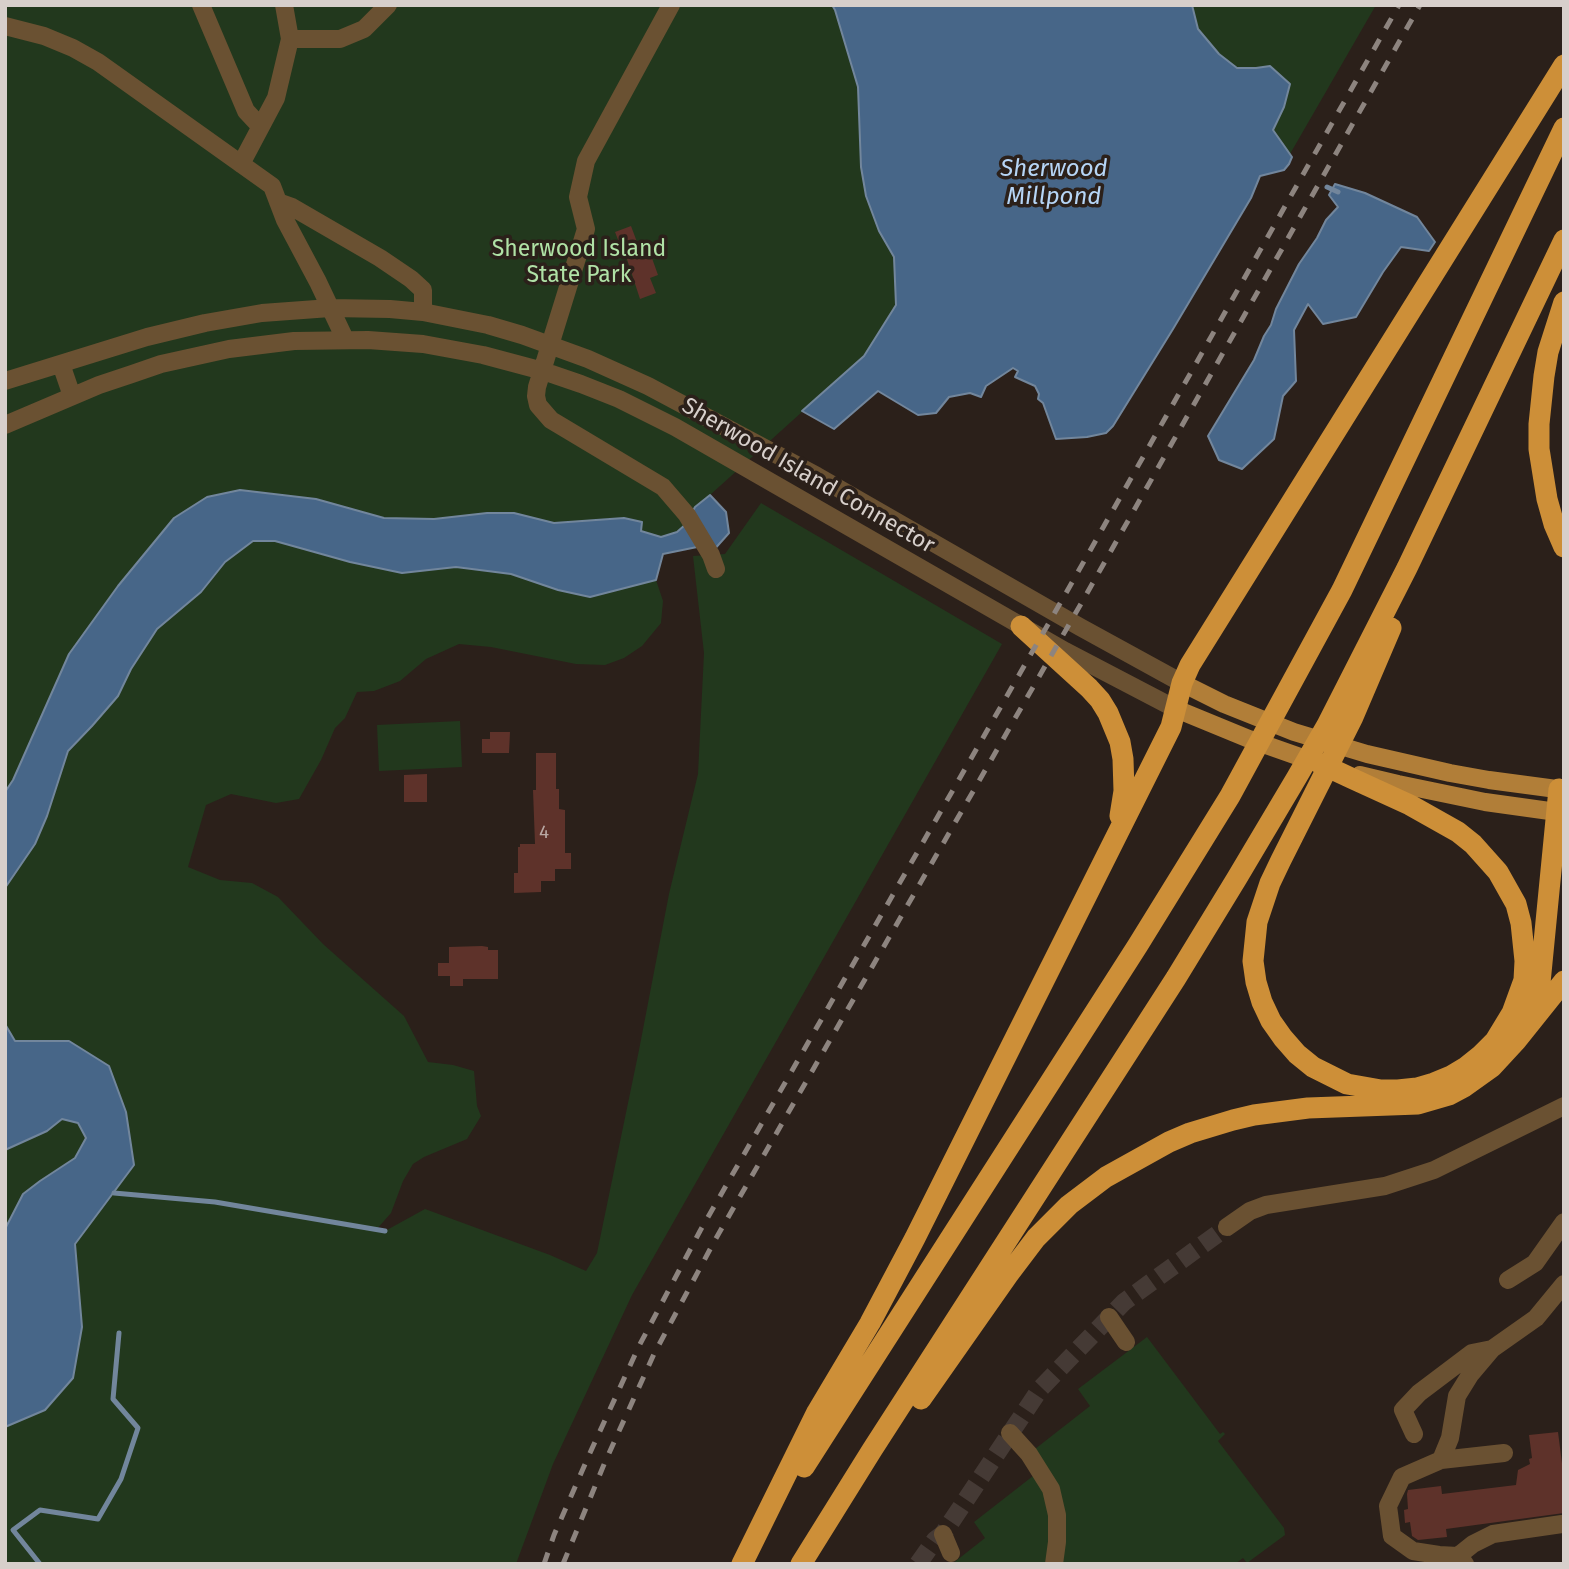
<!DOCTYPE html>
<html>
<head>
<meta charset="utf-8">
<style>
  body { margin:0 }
  #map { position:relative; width:1569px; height:1569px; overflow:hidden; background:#2b201a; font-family:"Fira Sans",sans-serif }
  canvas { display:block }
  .frame { position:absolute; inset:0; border:7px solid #d7cfcb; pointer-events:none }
</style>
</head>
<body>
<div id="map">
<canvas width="1569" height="1569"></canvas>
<div class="frame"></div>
</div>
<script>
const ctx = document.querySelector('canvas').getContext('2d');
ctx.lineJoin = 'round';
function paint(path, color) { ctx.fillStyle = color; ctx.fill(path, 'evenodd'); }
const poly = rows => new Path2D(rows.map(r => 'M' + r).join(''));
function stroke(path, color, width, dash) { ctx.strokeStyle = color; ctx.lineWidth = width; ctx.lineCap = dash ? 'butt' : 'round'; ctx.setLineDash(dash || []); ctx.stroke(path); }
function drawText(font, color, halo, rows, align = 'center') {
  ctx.font = font + ' "Fira Sans",sans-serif'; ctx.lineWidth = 7; ctx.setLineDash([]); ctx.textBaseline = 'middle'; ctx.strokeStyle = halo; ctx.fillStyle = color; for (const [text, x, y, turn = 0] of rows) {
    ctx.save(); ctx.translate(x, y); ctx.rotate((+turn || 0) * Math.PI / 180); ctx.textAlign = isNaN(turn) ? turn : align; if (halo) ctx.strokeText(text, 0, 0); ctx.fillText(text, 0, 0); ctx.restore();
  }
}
paint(poly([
  [5,5,832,5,835,10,858,87,861,167,866,196,879,231,894,257,896,305,864,356,710,495,695,507,686,524,677,532,661,537,641,531,624,518,554,523,514,513,487,513,434,519,384,518,266,492,33,736,13,780,5,792],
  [1192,5,1376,5,1290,154,1273,130,1284,107,1270,66,1256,68,1237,68,1219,54,1198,29],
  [761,503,1002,644,632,1295,553,1464,516,1564,5,1564,5,1150,47,1131,62,1119,78,1122,86,1138,75,1158,41,1180,114,1193,69,1041,15,1041,5,1024,5,888,35,844,47,816,68,751,92,726,118,696,131,669,157,629,201,592,225,562,253,541,275,541,350,562,402,573,456,567,511,574,558,590,590,597,656,580,663,601,661,623,642,646,624,658,605,665,576,664,491,647,459,644,426,659,400,681,374,691,357,692,345,718,335,728,321,760,299,799,276,803,231,794,206,805,188,867,220,880,252,883,278,897,323,944,404,1016,428,1062,453,1065,474,1071,477,1106,481,1116,467,1139,424,1157,413,1164,403,1181,391,1213,376,1230,385,1231,425,1209,550,1255,586,1271,597,1253,639,1050,669,894,698,774,704,653,693,556,725,554],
  [460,721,462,767,379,771,377,725],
  [1147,1337,1220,1434,1223,1432,1225,1434,1218,1441,1284,1528,1285,1535,1247,1563,1243,1558,1235,1564,952,1564,985,1538,974,1522,1033,1476,1035,1449,1090,1406,1078,1389]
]), '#22381d');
const water = poly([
  [832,5,1192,5,1198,29,1219,54,1237,68,1256,68,1270,66,1290,84,1284,107,1273,130,1292,157,1289,164,1284,170,1260,176,1251,198,1173,329,1113,426,1106,433,1087,437,1056,439,1043,403,1038,399,1039,394,1035,386,1015,377,1018,371,1013,368,986,386,981,397,970,393,949,397,936,413,918,415,878,391,834,429,802,411,864,356,896,305,894,257,879,231,866,196,861,167,858,87,835,10,832,5],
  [1335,184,1365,193,1417,217,1435,242,1429,251,1401,247,1383,272,1356,317,1323,324,1308,304,1294,330,1296,381,1283,396,1274,439,1242,469,1219,460,1208,436,1254,360,1264,336,1271,325,1276,309,1299,264,1317,238,1326,220,1338,207,1329,195,1335,184],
  [240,490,316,499,384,518,434,519,487,513,514,513,554,523,624,518,642,522,641,531,661,537,677,532,686,524,695,507,710,495,726,512,729,533,712,552,702,546,663,554,656,580,590,597,558,590,511,574,456,567,402,573,350,562,275,541,253,541,225,562,201,592,157,629,131,669,118,696,92,726,68,751,47,816,35,844,5,888,5,792,13,780,69,654,118,586,174,518,207,497,240,490],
  [5,1024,15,1041,69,1041,109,1066,126,1112,134,1165,75,1244,82,1327,73,1378,45,1410,5,1427,5,1229,23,1194,40,1181,75,1158,86,1138,78,1123,62,1119,47,1131,5,1150,5,1024]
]);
paint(water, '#476688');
stroke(water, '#72869c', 2);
stroke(poly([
  [1327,187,1338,192],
  [114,1193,215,1202,385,1231],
  [40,1564,13,1530,40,1510,98,1519,121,1479,138,1428,113,1399,119,1333]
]), '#72869c', 5);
paint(poly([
  [631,226,640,250,648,247,658,275,650,278,656,293,640,299,624,250,622,250,615,232],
  [490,732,510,732,509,753,482,753,482,739,490,739],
  [536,753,556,753,556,789,559,789,559,809,565,810,565,853,571,853,571,869,555,869,555,881,541,881,541,892,514,893,514,873,518,873,518,847,520,847,520,844,535,844,533,790,536,790],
  [427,774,427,802,404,802,404,775],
  [482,946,488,947,488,950,498,950,498,979,463,979,463,986,450,986,450,976,438,976,438,963,449,963,449,947],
  [1558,1432,1564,1479,1564,1513,1446,1529,1447,1537,1418,1540,1412,1536,1410,1522,1405,1523,1404,1510,1408,1509,1407,1494,1408,1490,1441,1486,1442,1494,1516,1485,1518,1470,1530,1464,1529,1459,1532,1458,1529,1435]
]), '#5e322a');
stroke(poly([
  [918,1564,935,1540,943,1534,1040,1389,1124,1302,1227,1227]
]), '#453a35', 18, [18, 9]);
stroke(poly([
  [201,5,246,111,260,126],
  [284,5,290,39],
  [671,5,586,161,578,197,586,229,537,387,536,396,538,405,551,420,663,487,687,515,711,555,716,569],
  [5,26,44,36,73,48,98,62,272,186,285,220,318,282,345,339],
  [241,164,276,98,290,39,340,39,364,29,388,5],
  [278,202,292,207,380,258,411,279,423,290,423,312],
  [61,364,72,396],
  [5,381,147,337,205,323,262,313,330,308,390,309,423,312,488,325,522,335,588,359,648,386,817,476,1080,627,1182,683],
  [5,425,99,385,132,374,161,364,229,349,294,341,368,340,423,344,483,355,543,371,581,384,619,399,675,427,1065,651,1176,709],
  [1227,1227,1250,1211,1266,1205,1385,1186,1434,1170,1564,1106],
  [1508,1280,1535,1263,1564,1222],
  [1109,1317,1126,1342],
  [1010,1433,1029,1454,1051,1489,1057,1515,1057,1542,1054,1564],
  [1414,1434,1403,1410,1419,1393,1472,1353,1492,1349],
  [1441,1460,1504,1453],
  [943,1534,951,1553],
  [1458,1556,1473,1544,1493,1534,1562,1524],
  [1465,1564,1458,1556,1439,1555,1413,1551,1392,1536,1388,1506,1402,1477,1441,1460,1450,1438,1457,1396,1470,1375,1492,1349,1536,1318,1564,1284]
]), '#6a5132', 18);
stroke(poly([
  [1182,683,1224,704,1294,732,1367,754,1450,773,1489,780,1564,790],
  [1176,709,1249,739,1320,764],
  [1360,775,1398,784,1485,802,1564,813]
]), '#b17e38', 18);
stroke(poly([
  [1564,302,1548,352,1544,376,1539,424,1539,449,1547,499,1554,524,1564,547],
  [1021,626,1089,688,1100,700,1108,713,1120,742,1123,759,1124,791,1120,816],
  [1319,763,1351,778,1410,805,1458,832,1473,844,1498,872,1516,904,1521,923,1525,961,1524,980,1512,1013,1495,1041,1481,1055,1466,1067,1451,1076,1434,1083,1417,1088,1398,1090,1381,1090,1347,1084,1313,1067,1297,1054,1283,1038,1271,1021,1262,1002,1256,982,1253,961,1257,922,1270,883,1281,860,1353,717,1391,628],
  [1528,1017,1535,1000,1540,983,1559,789],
  [921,1399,1008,1275,1036,1238,1069,1205,1106,1177,1169,1142,1190,1133,1233,1120,1254,1115,1308,1108,1418,1104,1449,1095,1464,1087,1492,1067,1516,1041,1564,981],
  [804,1467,1138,945,1230,796,1342,590,1564,128],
  [742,1564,817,1412,870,1323,915,1238,1171,727,1182,683,1190,665,1564,65],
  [801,1564,872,1450,1176,978,1237,878,1297,777,1327,725,1407,568,1564,240]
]), '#cd8f38', 21);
stroke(poly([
  [544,1564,554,1535,589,1455,639,1346,700,1231,1070,586,1399,5],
  [563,1564,605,1462,654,1354,715,1240,1086,595,1420,5]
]), '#8d847f', 5, [12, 12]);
drawText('19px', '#b9a8a3', null, [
  ["4",544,833]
]);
drawText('23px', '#b0e2a6', '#2b201a', [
  ["Sherwood Island",579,250],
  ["State Park",579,276]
]);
drawText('23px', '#d7cfcb', '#2b201a', [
  ["Sherwood Island Connector",808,476,30]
]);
drawText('italic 24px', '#b6d5f6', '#2b201a', [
  ["Sherwood",1054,169],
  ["Millpond",1054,197]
]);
</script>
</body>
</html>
